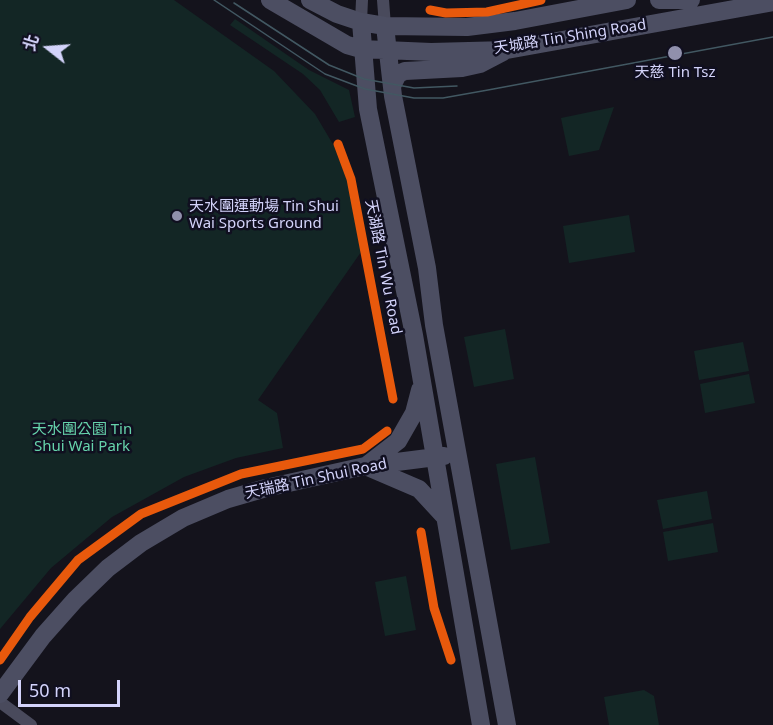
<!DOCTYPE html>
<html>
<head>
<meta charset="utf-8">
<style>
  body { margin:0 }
  #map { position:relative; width:773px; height:725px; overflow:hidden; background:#14131c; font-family:"Noto Sans","Noto Sans TC",sans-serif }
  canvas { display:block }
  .north { position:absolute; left:18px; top:18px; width:60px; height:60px; -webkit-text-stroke:4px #100f20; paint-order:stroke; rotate:287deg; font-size:16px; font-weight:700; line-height:24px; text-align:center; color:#d3d3fa }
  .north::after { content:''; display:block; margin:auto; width:21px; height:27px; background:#d3d3fa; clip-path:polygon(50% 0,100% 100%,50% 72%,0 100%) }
  .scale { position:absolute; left:18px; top:680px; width:102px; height:27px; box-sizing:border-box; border:3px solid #d3d3fa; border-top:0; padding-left:8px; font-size:18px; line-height:21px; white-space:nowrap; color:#d3d3fa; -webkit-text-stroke:4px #100f20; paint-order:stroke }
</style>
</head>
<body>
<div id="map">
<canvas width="773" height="725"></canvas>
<div class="north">北</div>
<div class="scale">50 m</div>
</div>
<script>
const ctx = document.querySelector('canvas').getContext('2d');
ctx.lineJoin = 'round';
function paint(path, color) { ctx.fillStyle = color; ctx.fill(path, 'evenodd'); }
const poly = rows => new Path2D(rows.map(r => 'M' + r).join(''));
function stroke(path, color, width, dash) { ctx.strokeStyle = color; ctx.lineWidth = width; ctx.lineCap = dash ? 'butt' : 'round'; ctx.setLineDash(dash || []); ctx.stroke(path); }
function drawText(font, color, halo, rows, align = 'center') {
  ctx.font = font + ' "Noto Sans","Noto Sans TC",sans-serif'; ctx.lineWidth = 5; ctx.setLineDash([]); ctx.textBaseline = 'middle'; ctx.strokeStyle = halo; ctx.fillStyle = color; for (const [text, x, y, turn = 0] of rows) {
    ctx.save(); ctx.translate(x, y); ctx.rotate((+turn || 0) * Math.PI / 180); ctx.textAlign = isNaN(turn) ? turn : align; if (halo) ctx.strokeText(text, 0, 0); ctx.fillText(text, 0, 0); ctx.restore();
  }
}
paint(poly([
  [0,0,174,0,274,71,315,114,334,146,347,180,361,252,258,400,277,413,283,448,236,458,184,477,112,517,51,568,0,629],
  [235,19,309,70,349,90,355,117,339,122,320,90,303,74,230,25],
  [614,107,599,150,569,156,561,118],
  [629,215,635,252,569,263,563,226],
  [505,329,514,379,474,387,464,337],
  [743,342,749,371,699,380,694,351],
  [749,374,755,403,705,413,700,384],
  [535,457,550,543,511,550,496,464],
  [707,491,712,519,663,529,657,500],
  [713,523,718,552,668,561,663,532],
  [406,576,416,630,385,636,375,582],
  [644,690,654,696,659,725,609,725,604,697]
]), '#132625');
stroke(poly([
  [383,0,385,26],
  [361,22,362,0],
  [0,702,31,725]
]), '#494a5c', 12);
stroke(poly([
  [270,0,347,45,361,49,431,52,507,50,773,2],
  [310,0,337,14,361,22,385,26,467,27,515,21,627,0],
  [659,0,691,0],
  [361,22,368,109,414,335,481,725],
  [385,26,393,96,427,268,434,325,507,725],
  [392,86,398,74,405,71,462,68,480,64,503,52],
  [367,465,398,441,414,413,420,390],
  [370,468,419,489,443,515],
  [0,694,43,636,75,600,108,568,141,543,183,518,228,499,266,488,365,466,444,456]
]), '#4c4e62', 18);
stroke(poly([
  [214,0,325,74,365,89,414,98,443,98,488,90,773,37],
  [234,3,329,65,364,79,414,88,457,86]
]), '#425862', 1.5);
stroke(poly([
  [430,10,446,13,487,12,541,0],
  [338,144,351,179,393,399],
  [421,532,434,608,451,660],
  [0,660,30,617,78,560,141,514,241,474,363,449,387,431]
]), '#e8590c', 9);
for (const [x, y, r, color] of [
  [675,53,8,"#9090ac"],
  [177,216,6,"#9090ac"]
]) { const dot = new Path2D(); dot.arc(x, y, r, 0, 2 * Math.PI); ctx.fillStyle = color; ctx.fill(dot); stroke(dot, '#100f20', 2); }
drawText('15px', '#d3d3fa', '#100f20', [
  ["天城路 Tin Shing Road",570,37,-9],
  ["天湖路 Tin Wu Road",383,267,79],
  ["天瑞路 Tin Shui Road",316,479,-12]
]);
drawText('15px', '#d3d3fa', '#100f20', [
  ["天慈 Tin Tsz",675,73],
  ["天水圍運動場 Tin Shui",189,207,"left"],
  ["Wai Sports Ground",189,224,"left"]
]);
drawText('15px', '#66d3ab', '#100f20', [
  ["天水圍公園 Tin",82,430],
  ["Shui Wai Park",82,447]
]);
</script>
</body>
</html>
